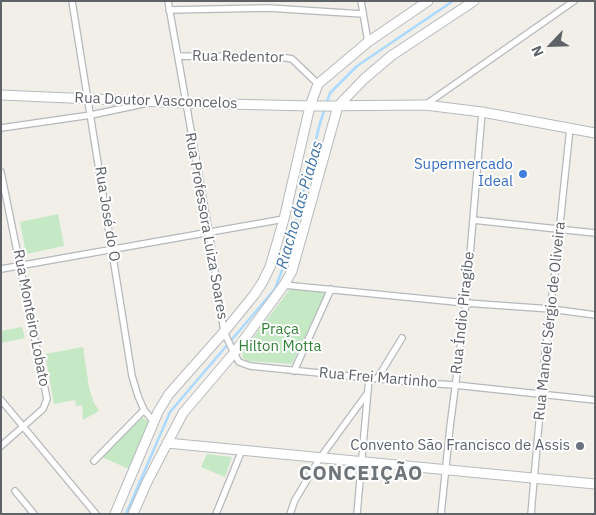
<!DOCTYPE html>
<html>
<head>
<meta charset="utf-8">
<style>
  body { margin:0 }
  #map { position:relative; width:596px; height:515px; overflow:hidden; background:#f1efe8; font-family:"IBM Plex Sans",sans-serif }
  canvas { display:block }
  .frame { position:absolute; inset:0; border:2px solid #5f6368; pointer-events:none }
  .north { position:absolute; left:526px; top:20px; width:50px; height:50px; -webkit-text-stroke:4px #fff; paint-order:stroke; rotate:246deg; font-size:14px; font-weight:700; line-height:20px; text-align:center; color:#5f6368 }
  .north::after { content:''; display:block; margin:auto; width:18px; height:22px; background:#5f6368; clip-path:polygon(50% 0,100% 100%,50% 72%,0 100%) }
</style>
</head>
<body>
<div id="map">
<canvas width="596" height="515"></canvas>
<div class="frame"></div>
<div class="north">N</div>
</div>
<script>
const ctx = document.querySelector('canvas').getContext('2d');
ctx.lineJoin = 'round';
function paint(path, color) { ctx.fillStyle = color; ctx.fill(path, 'evenodd'); }
const poly = rows => new Path2D(rows.map(r => 'M' + r).join(''));
function stroke(path, color, width, dash) { ctx.strokeStyle = color; ctx.lineWidth = width; ctx.lineCap = dash ? 'butt' : 'round'; ctx.setLineDash(dash || []); ctx.stroke(path); }
function drawText(font, color, halo, rows, align = 'center') {
  ctx.font = font + ' "IBM Plex Sans",sans-serif'; ctx.lineWidth = 4; ctx.setLineDash([]); ctx.textBaseline = 'middle'; ctx.strokeStyle = halo; ctx.fillStyle = color; for (const [text, x, y, turn = 0] of rows) {
    ctx.save(); ctx.translate(x, y); ctx.rotate((+turn || 0) * Math.PI / 180); ctx.textAlign = isNaN(turn) ? turn : align; if (halo) ctx.strokeText(text, 0, 0); ctx.fillText(text, 0, 0); ctx.restore();
  }
}
paint(poly([
  [58,214,64,246,26,254,20,222],
  [290,289,326,293,292,364,248,361,243,358,242,352],
  [22,327,25,338,1,343,1,331],
  [83,347,89,387,93,401,99,411,83,420,82,405,76,406,75,400,54,404,45,354],
  [141,417,151,423,131,470,102,457],
  [207,454,232,457,225,477,201,467]
]), '#c5e8c5');
stroke(poly([
  [327,102,330,93,357,66,453,1],
  [126,514,170,412,275,289,288,254,320,123,325,108]
]), '#aadaff', 2.5);
const street = poly([
  [72,1,132,376,138,396,144,410,154,422],
  [168,1,209,232,224,332,234,353,239,362,250,366,409,382,455,385,595,400],
  [361,1,368,42],
  [169,10,268,8,363,14],
  [178,56,281,57,292,59,318,84],
  [425,105,574,1],
  [1,128,91,115,143,104],
  [1,172,47,399,43,409,1,446],
  [473,220,595,233],
  [1,269,284,219],
  [284,285,466,303,551,309,595,315],
  [294,371,331,289],
  [377,379,402,338],
  [1,400,96,514],
  [94,461,144,410],
  [15,491,34,514],
  [216,514,242,450],
  [290,514,295,500,320,458,366,395],
  [357,514,369,378],
  [441,514,450,427,466,303,482,112],
  [531,514,545,354,555,271,570,128]
]);
const secondary = poly([
  [1,95,185,103,310,106,425,105,482,112,595,133],
  [167,443,595,484],
  [115,514,158,412,169,394,224,332,254,295,262,283,270,267,284,219,310,106,318,84,368,42,428,1],
  [133,514,147,482,183,413,234,353,284,285,292,271,338,106,364,79,391,56,474,1]
]);
stroke(street, '#b5b8bc', 8);
stroke(secondary, '#b6babf', 11);
stroke(street, '#fff', 5.5);
stroke(secondary, '#fff', 9);
for (const [x, y, r, color] of [
  [523,174,5,"#3f7fe0"],
  [580,446,5,"#6b7280"]
]) { const dot = new Path2D(); dot.arc(x, y, r, 0, 2 * Math.PI); ctx.fillStyle = color; ctx.fill(dot); stroke(dot, '#fff', 2); }
drawText('15px', '#5f6368', '#fff', [
  ["Rua Redentor",238,57,1],
  ["Rua Doutor Vasconcelos",156,101,2],
  ["Rua José do O",107,214,81],
  ["Rua Professora Luiza Soares",206,226,80],
  ["Rua Índio Piragibe",463,313,-84],
  ["Rua Monteiro Lobato",31,318,79],
  ["Rua Manoel Sérgio de Oliveira",550,321,-84],
  ["Rua Frei Martinho",378,378,5]
]);
drawText('15px', '#366cbe', '#fff', [
  ["Supermercado",513,165],
  ["Ideal",513,182]
], 'right');
drawText('15px', '#348238', '#fff', [
  ["Praça",280,330],
  ["Hilton Motta",280,347]
]);
drawText('15px', '#5b616d', '#fff', [
  ["Convento São Francisco de Assis",570,446]
], 'right');
drawText('italic 16px', '#4174aa', '#fff', [
  ["Riacho das Piabas",300,205,-74]
]);
ctx.letterSpacing = '1px';
drawText('bold 20px', '#70757a', '#fff', [
  ["CONCEIÇÃO",361,474]
]);
ctx.letterSpacing = '0px';
</script>
</body>
</html>
